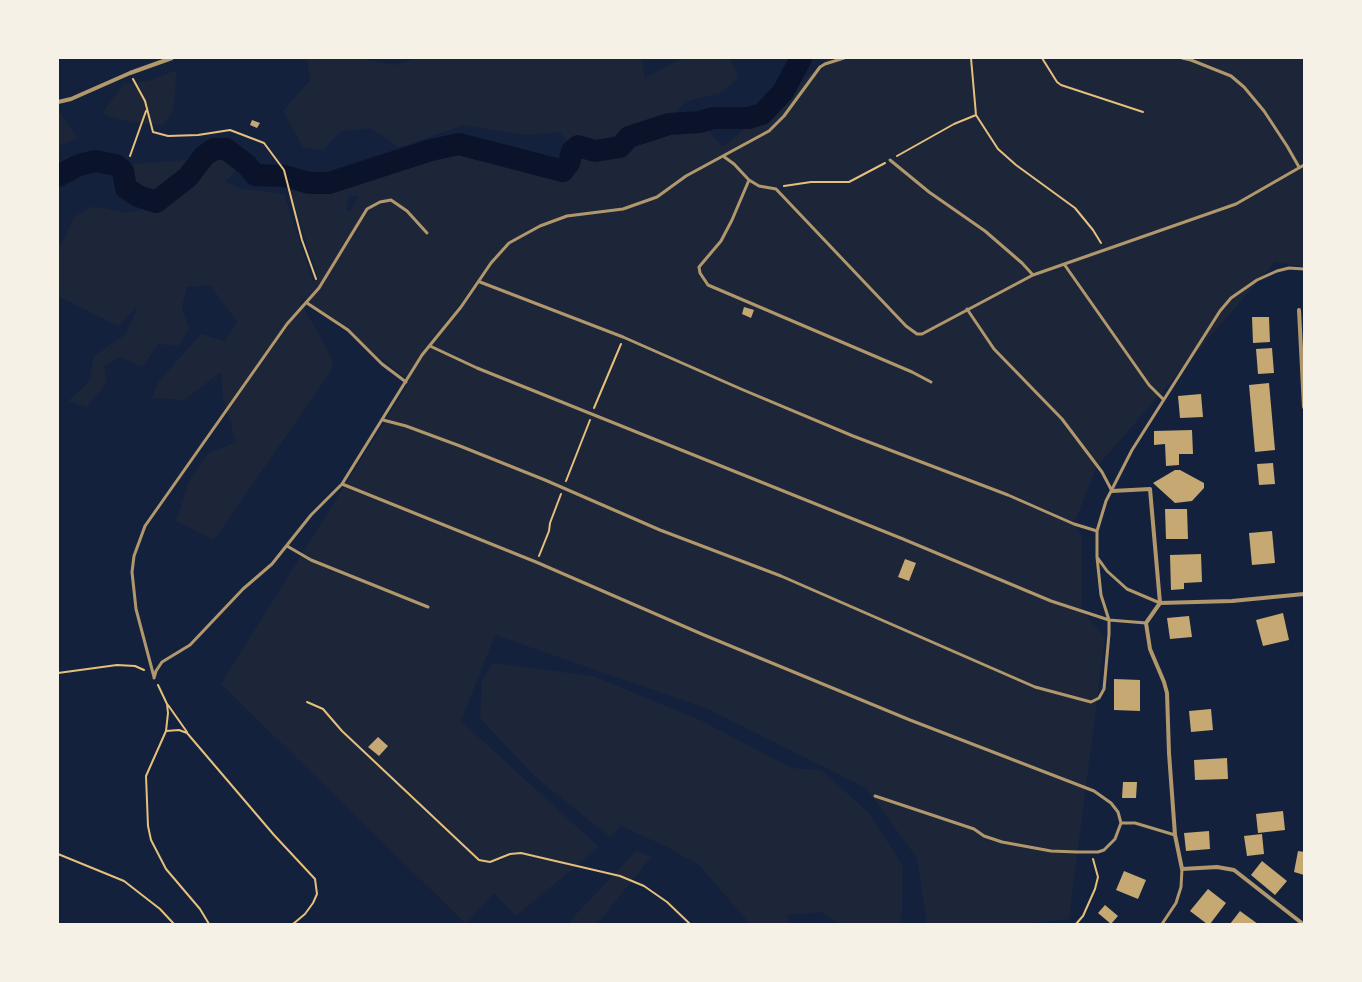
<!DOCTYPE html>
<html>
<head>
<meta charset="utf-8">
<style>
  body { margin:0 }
  #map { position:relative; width:1362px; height:982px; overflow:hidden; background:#14213d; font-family:Montserrat,sans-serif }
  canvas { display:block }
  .frame { position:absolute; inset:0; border:59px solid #f6f1e7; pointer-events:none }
</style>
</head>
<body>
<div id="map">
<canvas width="1362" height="982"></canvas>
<div class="frame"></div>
</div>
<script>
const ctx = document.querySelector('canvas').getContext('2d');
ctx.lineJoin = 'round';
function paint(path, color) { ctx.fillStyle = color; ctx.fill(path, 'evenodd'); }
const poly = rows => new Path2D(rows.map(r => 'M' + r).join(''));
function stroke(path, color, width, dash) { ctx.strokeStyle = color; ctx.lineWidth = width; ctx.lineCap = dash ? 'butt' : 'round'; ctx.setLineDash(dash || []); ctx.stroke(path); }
paint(poly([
  [307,58,359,58,393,65,421,58,642,58,645,78,683,58,729,58,739,78,720,93,687,101,672,116,624,132,619,141,595,144,567,141,559,132,525,135,463,125,399,148,371,128,341,131,323,150,303,147,283,111,310,80],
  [829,58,1304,58,1304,267,1275,262,1096,468,1074,524,1082,537,1082,611,1105,637,1069,919,1024,924,927,924,917,858,866,788,708,709,495,635,461,721,599,847,516,916,494,893,466,924,221,684,410,381,304,298,300,302,324,343,333,362,331,371,214,540,176,521,189,481,208,453,236,442,223,398,221,372,184,400,152,398,159,381,201,334,225,341,237,322,210,285,187,287,182,307,189,329,178,346,158,344,142,367,120,357,104,366,107,383,87,407,68,401,89,382,94,356,126,334,136,311,136,307,118,326,58,296,58,247,62,243,74,217,91,207,103,208,125,213,157,206,196,177,205,158,214,152,224,151,241,165,225,182,243,189,284,194,313,282,317,275,293,202,290,181,309,186,328,188,368,176,371,170,431,150,459,144,563,171,569,163,572,151,578,146,595,151,620,147,629,137,669,124,700,122,723,147],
  [349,195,358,197,351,211,346,211],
  [177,70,173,111,163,125,134,123,102,114,123,84,148,81],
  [58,111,78,138,58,146],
  [186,160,194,163,187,177,156,201,138,193,127,186,124,165],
  [492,663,593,676,700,720,792,768,821,770,868,812,903,866,902,910,900,924,840,924,821,912,787,915,790,924,750,924,699,865,665,846,621,826,610,837,534,776,480,718,482,681],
  [636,851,652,856,597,924,567,924]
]), '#1d2539');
stroke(poly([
  [58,176,79,165,95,161,116,165,123,171,126,188,138,196,156,202,188,177,204,156,214,149,226,149,247,165,255,175,285,176,309,183,329,183,431,150,459,144,563,171,569,163,572,151,578,146,595,151,620,147,629,137,669,124,700,122,713,118,749,118,762,114,783,92,801,58]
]), '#0b132b', 22);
paint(poly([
  [252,120,260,123,257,128,250,125],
  [744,307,754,310,751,318,742,314],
  [1252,317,1269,317,1270,342,1253,343],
  [1272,348,1274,373,1258,374,1256,349],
  [1269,383,1275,450,1255,452,1249,385],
  [1201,394,1203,417,1180,418,1178,396],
  [1192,430,1193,454,1179,454,1179,465,1166,466,1165,444,1154,445,1154,431],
  [1273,463,1275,484,1259,485,1257,464],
  [1175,470,1180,470,1204,483,1204,488,1192,501,1175,503,1153,483],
  [1165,509,1187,509,1188,539,1166,539],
  [1272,531,1275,563,1252,565,1249,533],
  [1201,554,1202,582,1184,583,1184,589,1171,590,1170,555],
  [905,559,916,563,909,581,898,577],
  [1283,613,1289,640,1263,646,1256,620],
  [1189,616,1192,637,1170,639,1167,618],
  [1114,679,1140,680,1140,711,1114,710],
  [1211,709,1213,730,1191,732,1189,711],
  [378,737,388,746,379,756,368,747],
  [1227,758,1228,779,1195,780,1194,760],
  [1123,782,1137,782,1136,798,1122,798],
  [1283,811,1285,830,1258,833,1256,814],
  [1209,831,1210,849,1186,851,1184,833],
  [1262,834,1264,854,1247,856,1244,836],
  [1298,851,1304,852,1304,875,1294,872],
  [1262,861,1287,881,1275,895,1251,875],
  [1124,871,1146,880,1138,899,1116,890],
  [1208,889,1226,903,1210,924,1207,924,1190,911],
  [1105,905,1118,916,1111,924,1098,913],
  [1240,911,1258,924,1230,924]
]), '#c6a872');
stroke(poly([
  [971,58,976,115,998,149,1016,165,1075,208,1093,230,1101,243],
  [1042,58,1057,82,1061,85,1143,112],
  [133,79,145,101,153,132,168,136,198,135,230,130,264,143,284,170,302,240,316,279],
  [130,156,146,111],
  [897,156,954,124,976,115],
  [784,186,811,182,849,182,885,163],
  [594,408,621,344],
  [566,481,590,420],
  [539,556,549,531,550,523,561,494],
  [58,673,117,665,135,666,144,670],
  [158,685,167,704,168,713,166,731,146,776,148,826,151,840,166,869,200,909,209,924],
  [307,702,323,709,342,731,479,860,490,862,510,854,521,853,620,876,644,886,667,902,690,924],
  [168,705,187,732],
  [166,731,179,730,187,733,274,835,315,879,317,894,313,903,305,914,293,924],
  [58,854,124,881,160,909,174,924],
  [1076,924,1083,916,1095,889,1098,877,1093,859]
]), '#e5c07b', 2);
stroke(poly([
  [1182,58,1191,60,1231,76,1244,87,1264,111,1287,146,1299,167],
  [723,156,734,164,749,180,759,186,776,189,906,326,917,334,922,334,1033,275,1236,204,1304,165],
  [890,160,929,192,985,231,1022,263,1033,275],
  [749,180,732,220,721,241,699,267,700,273,708,285,912,372,931,382],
  [1064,264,1149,385,1163,399],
  [480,282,623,337,741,389,853,436,1008,495,1074,524,1097,531],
  [307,303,348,330,382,364,406,382],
  [967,309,994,349,1062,419,1102,472,1112,491],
  [430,346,477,368,903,539,1051,601,1109,620,1146,623],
  [383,420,406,426,460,446,545,480,660,530,781,576,1035,687,1091,702,1099,698,1104,689,1109,634,1109,620,1101,595,1097,557,1097,531,1106,501,1132,450,1220,311,1231,298,1257,280,1277,271,1289,268,1304,269],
  [342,484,536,562,704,635,910,720,1094,791,1111,803,1118,812,1121,823],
  [287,546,311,560,428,607],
  [1097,557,1107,571,1127,589,1160,603],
  [154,677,136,609,132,572,134,556,145,526,287,324,319,288,367,209,380,202,391,200,407,211,427,233],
  [154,678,156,671,162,662,190,645,243,589,272,564,311,515,342,484,422,355,461,307,491,263,509,243,540,226,567,216,623,209,657,197,686,176,769,131,784,116,820,67,825,64,844,58],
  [875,796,974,829,984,836,1002,842,1051,851,1077,852,1098,852,1104,850,1115,839,1121,823,1135,823,1175,835],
  [1162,924,1176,903,1181,887,1182,869]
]), '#b1986c', 3);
stroke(poly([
  [58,102,71,99,130,73,172,58],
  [1299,310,1304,407],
  [1112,491,1150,489,1160,603,1146,623,1150,649,1164,682,1167,693,1169,753,1175,835,1182,869,1217,867,1234,870,1303,924],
  [1160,603,1232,601,1304,594]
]), '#b1986c', 4);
</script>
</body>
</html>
